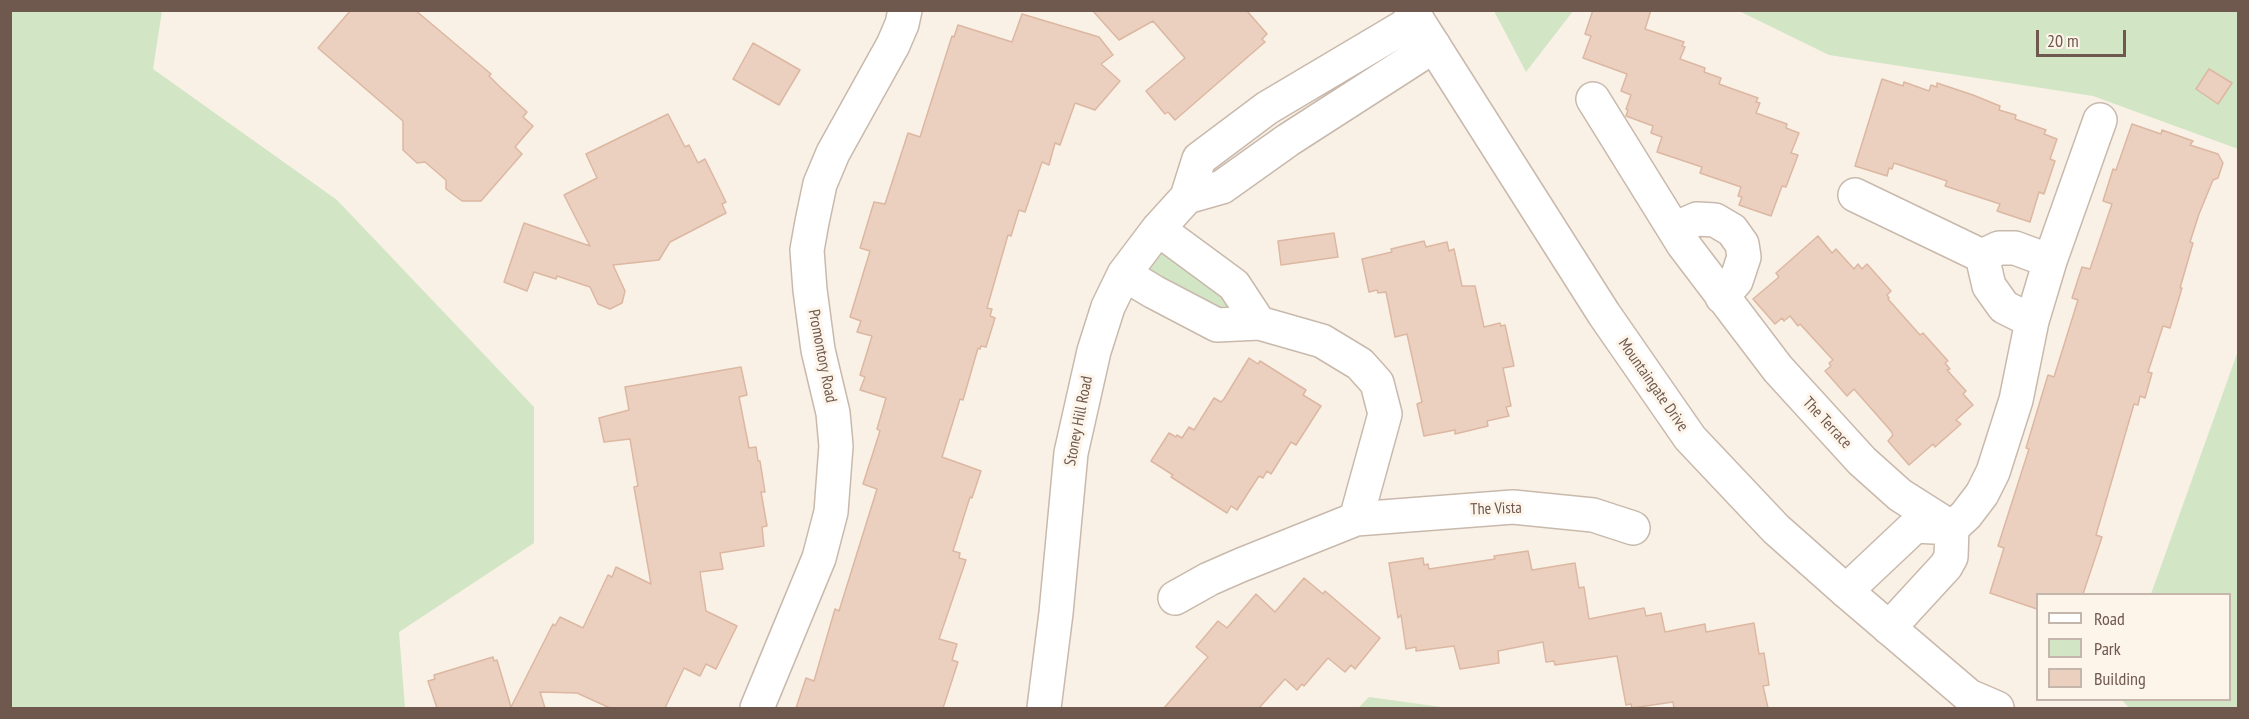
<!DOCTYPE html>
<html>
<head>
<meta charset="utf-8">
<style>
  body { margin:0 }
  #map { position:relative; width:2249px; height:719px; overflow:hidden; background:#f9f1e5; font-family:"PT Sans Narrow",sans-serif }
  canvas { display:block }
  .frame { position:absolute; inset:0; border:12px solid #6f584d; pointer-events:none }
  .legend { position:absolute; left:2036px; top:593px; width:195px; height:108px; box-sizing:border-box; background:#fdf5ea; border:2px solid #c4b6ab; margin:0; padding:8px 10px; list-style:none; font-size:18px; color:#6f584d }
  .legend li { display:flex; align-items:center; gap:12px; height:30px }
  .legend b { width:30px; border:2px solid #c4b6ab }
  .scale { position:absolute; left:2036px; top:30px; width:90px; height:27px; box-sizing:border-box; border:3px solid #6f584d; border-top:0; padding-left:8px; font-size:18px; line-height:21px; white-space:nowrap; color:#6f584d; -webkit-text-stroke:4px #fdf5ea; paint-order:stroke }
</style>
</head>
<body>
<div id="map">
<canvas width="2249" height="719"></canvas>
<div class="frame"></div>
<ul class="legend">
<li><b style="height:8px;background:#fff"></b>Road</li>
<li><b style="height:16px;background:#d2e5c5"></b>Park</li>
<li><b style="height:16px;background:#ecd0bf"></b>Building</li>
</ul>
<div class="scale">20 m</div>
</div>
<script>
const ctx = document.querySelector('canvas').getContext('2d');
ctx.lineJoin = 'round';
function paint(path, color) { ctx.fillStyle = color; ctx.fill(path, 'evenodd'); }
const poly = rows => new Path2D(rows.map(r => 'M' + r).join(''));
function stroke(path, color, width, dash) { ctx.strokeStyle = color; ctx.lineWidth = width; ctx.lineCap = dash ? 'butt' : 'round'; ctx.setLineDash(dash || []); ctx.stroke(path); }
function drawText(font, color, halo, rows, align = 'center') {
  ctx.font = font + ' "PT Sans Narrow",sans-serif'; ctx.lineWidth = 6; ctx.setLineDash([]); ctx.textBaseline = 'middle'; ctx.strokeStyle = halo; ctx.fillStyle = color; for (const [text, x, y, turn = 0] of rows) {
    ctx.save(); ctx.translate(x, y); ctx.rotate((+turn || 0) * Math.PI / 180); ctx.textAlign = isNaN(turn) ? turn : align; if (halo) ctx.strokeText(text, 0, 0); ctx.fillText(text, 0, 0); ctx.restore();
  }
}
paint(poly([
  [10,11,162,11,153,69,337,200,534,407,534,543,399,632,405,708,11,708],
  [1494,11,1573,11,1526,72],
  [1739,11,2238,11,2238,149,2093,96,1829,55],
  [1158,229,1259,323,1124,274],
  [2238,351,2238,708,2129,708,2122,700,2230,700,2230,594,2151,594],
  [1369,697,1448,708,1358,708]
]), '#d2e5c5');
const building = poly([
  [351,10,415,10,491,74,489,76,499,86,527,112,523,117,533,126,515,147,522,154,481,201,462,201,446,189,446,180,425,162,417,163,403,150,403,121,318,48,351,10],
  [1092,10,1247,11,1267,34,1262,39,1265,42,1175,120,1168,112,1165,114,1146,91,1185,58,1153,21,1119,40,1092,10],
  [1593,10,1651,10,1645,29,1684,42,1682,46,1685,47,1680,59,1705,68,1704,72,1721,78,1719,84,1758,98,1756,102,1760,103,1756,113,1787,124,1786,128,1799,133,1791,153,1798,155,1786,187,1782,186,1771,216,1739,205,1742,197,1738,196,1741,187,1700,173,1702,167,1657,152,1662,137,1651,133,1653,126,1626,116,1628,110,1626,109,1631,95,1621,91,1627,74,1583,58,1591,36,1585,34,1593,10],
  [1022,14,1099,37,1113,55,1101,64,1120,81,1095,110,1075,103,1060,145,1055,143,1049,165,1042,162,1025,212,1019,210,1011,236,1008,235,987,308,992,309,990,316,995,318,986,347,981,346,980,349,978,348,963,400,960,399,942,457,981,471,972,498,970,497,953,551,960,553,959,558,966,560,939,639,957,644,952,660,958,662,943,708,796,708,806,678,814,681,835,609,839,611,877,489,863,484,880,431,877,429,886,398,860,390,865,377,860,375,872,336,857,332,861,321,850,317,870,251,860,248,874,202,885,204,908,133,920,137,952,36,954,37,958,25,1012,42,1022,14],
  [753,43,800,70,779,105,733,79,753,43],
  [2209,69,2232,83,2218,104,2196,89,2209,69],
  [1882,79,1903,86,1904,82,1929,91,1931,85,1937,87,1937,83,1973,95,2000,106,1999,110,2016,115,2015,119,2046,130,2044,134,2057,139,2050,159,2055,161,2044,194,2039,192,2030,222,1997,211,2000,204,1945,186,1947,181,1894,163,1892,169,1889,168,1887,176,1855,166,1882,79],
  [668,114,685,147,689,145,698,163,705,159,726,202,722,204,726,213,670,242,659,260,613,265,625,291,622,303,610,309,598,304,590,287,557,276,556,279,534,272,527,291,504,282,524,223,590,246,564,195,597,178,586,154,668,114],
  [2132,124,2161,134,2162,130,2193,141,2190,145,2218,154,2223,163,2218,178,2213,180,2199,214,2190,242,2193,243,2180,288,2182,288,2170,328,2163,326,2148,372,2152,373,2145,398,2140,396,2138,405,2134,404,2096,535,2102,537,2083,594,2037,594,2037,609,1990,593,2004,548,1998,546,2029,449,2026,448,2048,375,2054,377,2078,300,2072,298,2082,267,2090,269,2112,204,2103,201,2113,169,2116,170,2132,124],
  [1334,233,1338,257,1281,265,1278,241,1334,233],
  [1818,236,1832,253,1836,249,1854,269,1858,264,1862,269,1867,264,1891,291,1887,295,1889,298,1888,299,1920,335,1923,333,1948,361,1945,363,1950,369,1947,370,1966,391,1963,394,1973,405,1956,420,1961,424,1935,447,1933,444,1909,465,1888,441,1893,435,1891,431,1854,389,1847,396,1825,371,1831,366,1829,363,1833,360,1800,324,1798,326,1790,316,1784,321,1782,318,1775,324,1753,299,1779,277,1776,273,1818,236],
  [1424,241,1426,247,1447,242,1449,251,1454,249,1462,286,1475,286,1484,327,1500,323,1501,326,1505,325,1514,366,1503,368,1511,406,1506,407,1509,416,1487,421,1488,426,1455,434,1455,430,1424,436,1417,404,1422,402,1407,334,1395,337,1386,292,1378,293,1377,290,1369,292,1362,259,1392,252,1391,249,1424,241],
  [1249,358,1258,364,1260,361,1306,390,1303,395,1321,406,1296,445,1291,442,1271,474,1267,471,1263,478,1259,476,1237,510,1231,506,1227,513,1171,477,1173,475,1151,461,1169,433,1176,437,1177,435,1182,438,1189,427,1194,430,1214,398,1221,402,1224,399,1249,358],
  [741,367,747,395,739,397,749,448,756,447,758,461,760,461,765,492,761,492,767,526,762,527,764,546,720,553,723,569,700,572,706,611,737,626,716,669,706,664,700,676,684,668,665,708,610,708,577,693,540,692,545,708,437,708,428,681,435,679,434,675,493,657,494,661,497,660,511,707,553,624,555,626,560,617,583,628,608,575,612,577,616,567,651,584,634,487,638,486,630,439,604,442,599,418,629,410,625,387,741,367],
  [1528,551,1532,570,1575,563,1579,588,1584,587,1589,619,1644,608,1646,616,1661,613,1665,632,1705,624,1706,632,1754,623,1759,654,1764,653,1769,685,1763,686,1768,708,1674,708,1673,702,1632,708,1631,704,1626,705,1617,656,1555,665,1554,661,1546,662,1543,642,1498,651,1499,663,1460,669,1454,646,1416,651,1416,647,1406,649,1401,615,1398,618,1389,563,1423,558,1424,565,1428,564,1429,569,1495,559,1494,556,1528,551],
  [1304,578,1323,594,1325,591,1380,638,1355,669,1351,665,1345,672,1328,658,1304,686,1302,684,1297,690,1285,679,1259,708,1164,708,1208,657,1196,647,1218,621,1227,628,1256,594,1275,612,1304,578]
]);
paint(building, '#ecd0bf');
stroke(building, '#dcb7a2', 1.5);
const minor = poly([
  [1593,99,1683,244,1778,369,1862,461,1900,495,1952,528],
  [1855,195,1982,256,1989,286,2004,307,2032,321],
  [1187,197,1222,187,1288,140,1434,46],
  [1158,229,1234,285,1259,323],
  [1674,229,1697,219,1715,220,1732,230,1742,244,1744,257,1736,281,1722,297],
  [1982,256,1999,248,2015,248,2050,261],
  [1124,274,1154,292,1217,325,1259,323,1322,341,1360,364,1377,383,1385,414,1356,519],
  [1846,591,1915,526,1952,528],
  [1175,598,1209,579,1241,565,1356,519,1513,507,1593,515,1633,528],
  [1889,628,1946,566,1951,557,1952,528,1966,515,1982,494,1993,472,2016,400,2032,321,2050,261,2100,120],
  [757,708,819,558,831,512,836,446,833,413,818,350,810,290,807,250,812,222,820,184,833,153,893,45,902,24,905,10],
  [1044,708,1056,613,1071,453,1094,351,1108,307,1124,274,1158,229,1187,197,1199,159,1267,108,1417,19]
]);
const tertiary = poly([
  [1411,10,1604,314,1690,438,1776,529,1846,591,1969,696,1997,708]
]);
stroke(minor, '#c9b9ac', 36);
stroke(tertiary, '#c9b9ac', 36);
stroke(minor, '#fff', 33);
stroke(tertiary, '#fff', 33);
drawText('16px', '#6f584d', '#fdf5ea', [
  ["Promontory Road",822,356,79],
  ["Mountaingate Drive",1653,385,55],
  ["Stoney Hill Road",1079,421,-79],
  ["The Terrace",1827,423,47],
  ["The Vista",1496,509,-2]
]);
</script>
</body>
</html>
